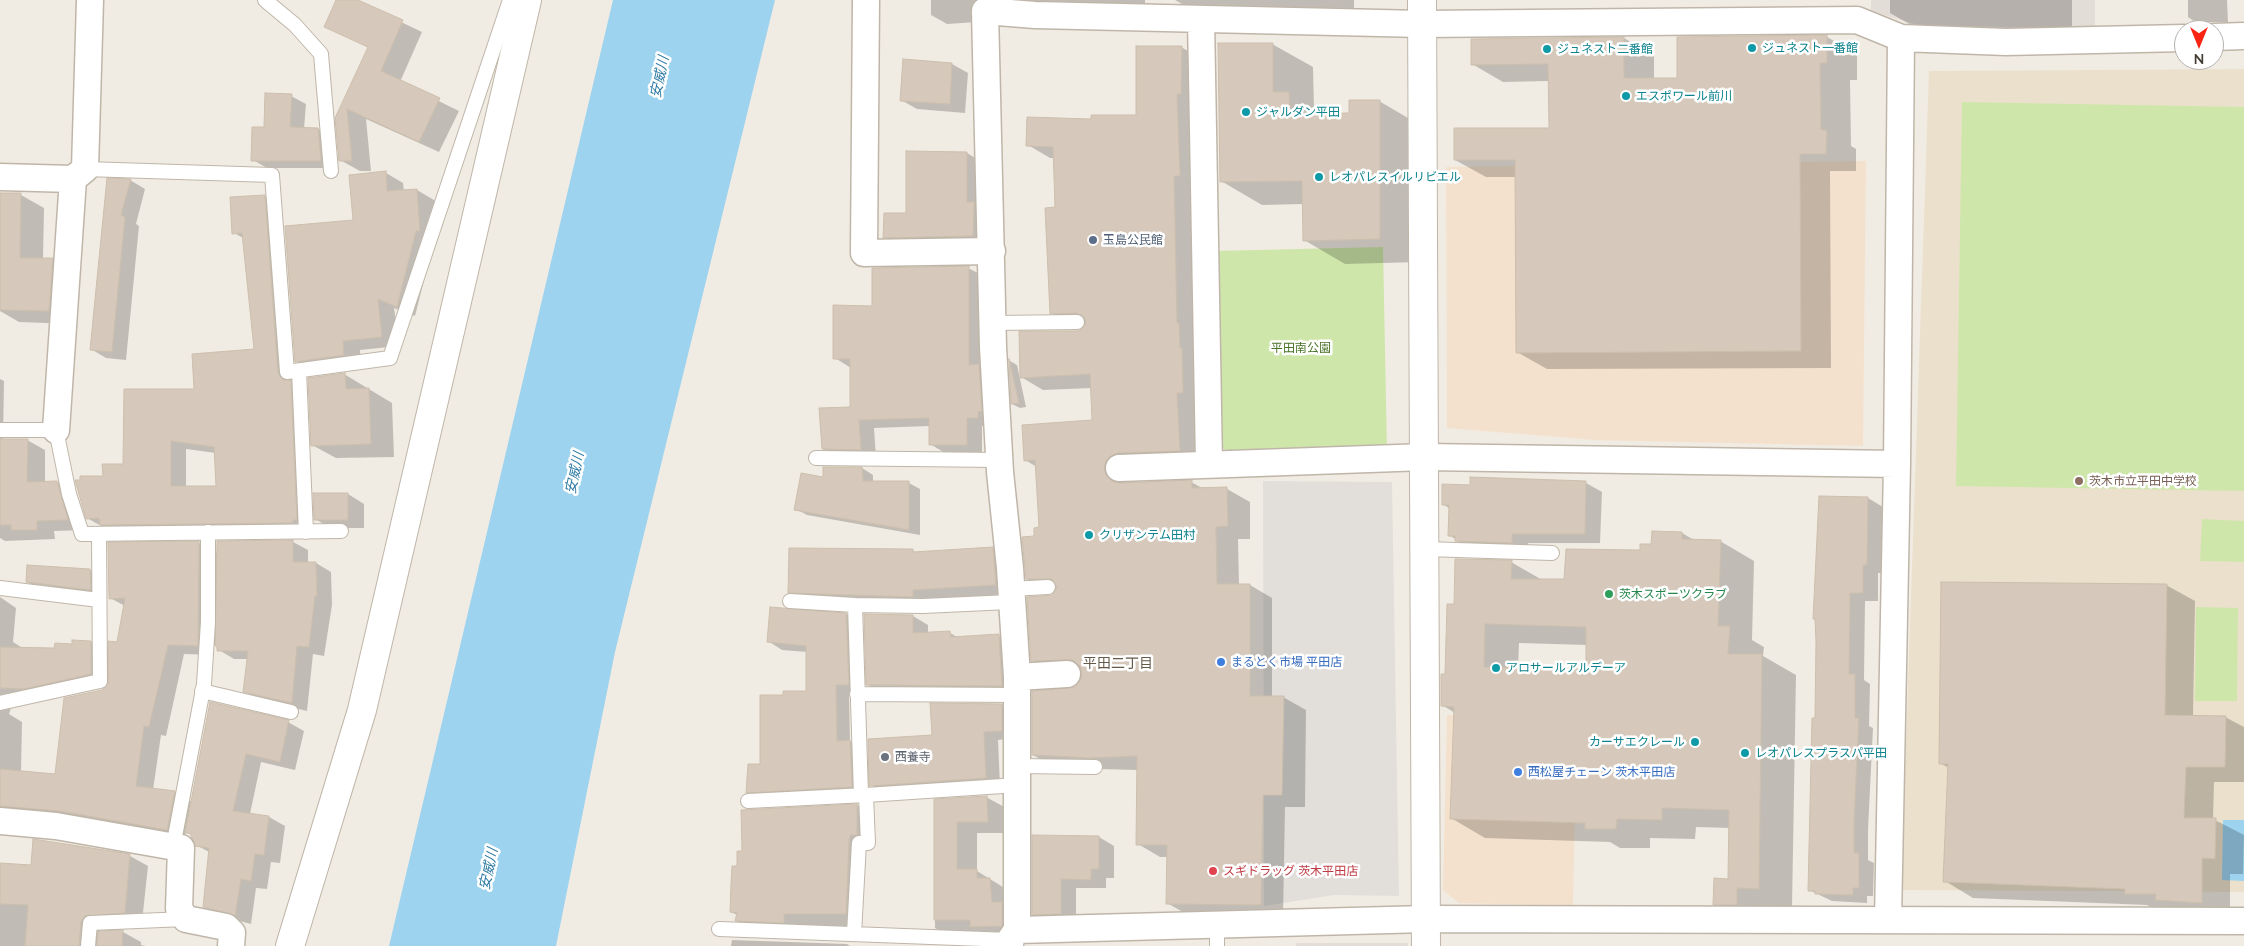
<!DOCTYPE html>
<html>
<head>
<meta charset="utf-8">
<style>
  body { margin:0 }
  #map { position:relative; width:2244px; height:946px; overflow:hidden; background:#f1ece3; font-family:Mulish,sans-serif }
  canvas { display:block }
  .north { position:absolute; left:2174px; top:20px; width:50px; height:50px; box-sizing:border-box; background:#fff; border:1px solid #b4b1ad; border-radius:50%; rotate:180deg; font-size:14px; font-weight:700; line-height:20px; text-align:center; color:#433c33 }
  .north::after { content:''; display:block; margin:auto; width:18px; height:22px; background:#f92512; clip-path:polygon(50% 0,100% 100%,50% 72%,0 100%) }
</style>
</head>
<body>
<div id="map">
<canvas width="2244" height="946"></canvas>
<div class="north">N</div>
</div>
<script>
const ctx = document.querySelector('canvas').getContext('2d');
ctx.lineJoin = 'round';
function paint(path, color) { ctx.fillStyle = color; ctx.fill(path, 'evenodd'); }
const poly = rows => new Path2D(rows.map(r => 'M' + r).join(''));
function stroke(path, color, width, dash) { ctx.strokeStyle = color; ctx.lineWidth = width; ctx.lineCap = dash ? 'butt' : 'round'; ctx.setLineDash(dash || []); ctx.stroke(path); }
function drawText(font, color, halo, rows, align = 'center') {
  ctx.font = font + ' Mulish,"Noto Sans JP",sans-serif'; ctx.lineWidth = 5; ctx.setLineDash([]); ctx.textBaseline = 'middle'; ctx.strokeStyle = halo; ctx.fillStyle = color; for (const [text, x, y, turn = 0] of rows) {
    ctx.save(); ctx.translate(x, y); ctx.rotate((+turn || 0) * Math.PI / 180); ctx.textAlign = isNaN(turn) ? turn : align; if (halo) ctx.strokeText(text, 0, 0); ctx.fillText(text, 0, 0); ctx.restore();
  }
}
paint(poly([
  [1866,161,1863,446,1594,440,1447,428,1446,167],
  [1447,715,1577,718,1573,906,1459,903,1443,890]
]), '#f4e1cd');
paint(poly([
  [1871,0,2095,0,2095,28,1921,26,1871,11],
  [1296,943,1408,943,1408,946,1296,946]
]), '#e3ddd8');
paint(poly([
  [2244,69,2244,892,1901,890,1929,71]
]), '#ebe0cc');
paint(poly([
  [1962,102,2244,107,2244,491,1956,486],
  [1383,247,1387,451,1230,454,1218,444,1215,251],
  [2202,519,2244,521,2244,562,2200,561],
  [2196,607,2238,608,2237,701,2195,701]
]), '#cfe6ab');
paint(poly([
  [1263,481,1392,482,1399,896,1334,895,1264,906]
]), '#e2dfdb');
paint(poly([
  [613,0,775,0,615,652,556,946,389,946],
  [2223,820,2244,820,2244,881,2222,880]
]), '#9ed3ef');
paint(poly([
  [337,0,355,0,422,32,400,82,459,111,439,152,366,119,371,171,360,171,340,160,337,119,369,48,326,27],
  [931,0,1145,0,1145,11,947,24,931,15],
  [1175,0,1354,0,1354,13,1201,15],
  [1890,0,2072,0,2072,32,1920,30,1890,13],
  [2188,0,2227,0,2228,22,2195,22,2188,17],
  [1827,37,1857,54,1857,80,1850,80,1851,146,1856,149,1856,171,1830,171,1831,368,1547,369,1517,352,1516,177,1486,177,1455,160,1550,130,1549,81,1503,82,1472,64,1624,38,1654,56,1654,79,1678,79],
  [1272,44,1313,67,1314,107,1326,115,1351,114,1379,101,1420,125,1420,262,1345,264,1304,240,1303,204,1262,205,1221,181],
  [1181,47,1204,60,1202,463,1128,473,1126,483,1191,482,1204,489,1227,489,1250,502,1250,539,1238,539,1239,585,1250,585,1272,598,1272,697,1283,697,1306,710,1305,807,1285,807,1283,917,1190,916,1167,903,1168,857,1160,857,1138,844,1138,770,1056,768,1033,755,1081,682,1083,673,1055,673,1032,660,1055,592,1049,592,1027,579,1035,537,1041,528,1037,467,1025,460,1093,421,1092,388,1043,390,1021,377,1077,332,1083,330,1085,326,1074,326,1052,313,1056,208,1055,158,1050,158,1028,145,1093,120,1138,116],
  [952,64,968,73,965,113,917,109,901,100],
  [291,96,306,104,304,129,318,129,333,137,335,168,267,168,253,160,265,128],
  [967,153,982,162,989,245,900,246,884,237],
  [386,173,403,183,404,191,417,190,434,200,437,240,434,241,415,316,394,308,399,346,360,350,361,365,314,371,296,361,354,221],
  [130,180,145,189,136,224,139,226,126,360,106,358,91,349,108,182],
  [0,194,21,195,44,208,43,259,52,259,76,273,72,324,19,322,0,311],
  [264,196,280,205,293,383,312,528,103,527,87,518,104,477,125,465,196,391,255,350,243,238,234,233],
  [186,449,216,453,218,487,186,487],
  [968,268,984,276,993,426,982,426,982,453,945,453,930,444,930,426,874,428,876,458,838,457,823,449,851,408,851,368,835,358,873,307],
  [1010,361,1017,365,1026,407,1020,408,1012,404],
  [344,374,392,403,394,457,336,458,312,445],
  [0,379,4,381,3,440,27,440,45,450,45,482,57,482,75,492,86,530,54,531,55,539,5,541,0,538],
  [862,468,873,475,873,483,909,483,920,489,920,535,807,515,796,509],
  [1586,483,1602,492,1600,543,1528,543,1528,551,1472,550,1449,535,1450,509,1443,504,1471,486],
  [314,494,348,494,364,504,364,528,331,528,315,519],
  [1868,498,1883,507,1881,573,1878,573,1878,601,1865,601,1864,680,1870,684,1869,726,1873,728,1868,830,1868,860,1874,863,1873,896,1867,896,1867,903,1832,901,1809,890,1817,719,1816,620,1814,619],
  [1682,533,1694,540,1720,541,1754,561,1752,640,1764,647,1763,656,1796,675,1792,908,1749,924,1715,904,1729,880,1730,828,1696,827,1695,839,1650,838,1650,848,1620,848,1610,842,1485,838,1451,818,1455,713,1442,705,1455,605,1511,562,1544,581,1566,581],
  [1519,643,1587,645,1587,670,1518,669],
  [218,542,293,542,308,550,308,563,316,563,331,572,332,605,324,656,313,654,307,711,260,700,245,691,248,659,234,659,219,650,219,647,214,644,214,655,184,654,166,736,161,735,153,790,174,792,192,802,211,704,288,722,304,731,295,770,261,762,250,814,269,817,285,826,280,863,271,862,267,889,256,888,251,924,220,916,204,906,209,852,196,845,192,835,186,832,184,839,0,821,0,597,16,608,13,642,24,649,56,650,91,642,110,653,118,643,125,606,110,598,199,543,218,554],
  [113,682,102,691,56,775,21,772,22,722,9,714,12,705],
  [992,548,1008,557,1011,594,928,599,928,605,805,601,790,592,913,551,917,553],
  [28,566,90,570,106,579,106,598,43,591,27,582],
  [2166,585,2195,601,2193,716,2225,717,2244,727,2244,782,2214,782,2213,819,2244,835,2243,874,2230,874,2230,918,2155,909,2147,905,1973,898,1945,881,1949,768,1940,763],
  [771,609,846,614,860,623,862,693,849,692,850,741,864,749,866,794,761,800,748,792,761,765,784,696,807,692,807,652,782,650,768,641],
  [913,616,928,625,928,634,950,633,959,638,999,636,1015,645,1017,695,883,694,868,685],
  [1002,705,1016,713,1016,738,998,740,1000,786,886,794,871,785,933,736],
  [986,797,1008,809,1009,833,977,833,977,871,1011,892,1022,938,956,940,935,928,935,800],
  [857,805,869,813,863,842,858,932,749,928,736,920,737,915,731,912,738,867,744,852],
  [1033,837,1099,837,1114,846,1114,878,1106,878,1106,888,1076,888,1076,922,1049,923,1033,914],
  [130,856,148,866,142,922,103,925,99,933,123,932,141,942,141,945,146,946,0,946,0,864,32,866],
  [732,940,847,944,850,946,731,946]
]), '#0003');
const building = poly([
  [336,0,358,0,403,20,381,71,440,98,419,142,347,109,352,161,339,161,335,118,368,47,324,27,336,0],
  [1827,35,1827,63,1820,63,1821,130,1827,130,1826,154,1800,154,1801,351,1516,353,1515,160,1454,160,1454,128,1549,128,1548,64,1471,65,1471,39,1624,37,1624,78,1677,78,1677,37,1827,35],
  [1218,43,1273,43,1273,92,1289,92,1290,114,1349,113,1349,100,1380,100,1380,239,1303,241,1302,181,1220,182,1218,43],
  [1136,46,1182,46,1181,94,1177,94,1180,176,1174,176,1177,323,1179,323,1180,348,1182,348,1183,393,1177,393,1180,451,1118,453,1111,456,1106,461,1104,469,1107,476,1112,481,1119,483,1192,480,1192,488,1227,487,1228,526,1216,527,1217,584,1250,584,1250,696,1284,696,1282,795,1263,795,1261,905,1166,904,1167,845,1136,845,1137,756,1091,758,1032,755,1032,691,1075,687,1080,681,1082,674,1080,666,1073,660,1031,661,1027,597,1052,595,1057,587,1052,579,1026,579,1022,537,1034,536,1034,528,1039,527,1035,460,1024,461,1022,425,1092,420,1090,374,1020,378,1019,331,1077,331,1082,329,1086,322,1084,317,1077,313,1050,314,1045,208,1055,207,1053,147,1026,146,1027,117,1091,119,1091,115,1136,115,1136,46],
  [903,59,952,63,950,104,900,101,903,59],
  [265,93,292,94,290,127,318,128,321,161,251,161,252,127,264,127,265,93],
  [906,151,967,152,967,202,974,202,973,236,883,238,884,213,906,213,906,151],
  [386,171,387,191,417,189,420,231,416,231,397,307,378,299,382,337,343,341,344,355,295,362,285,226,353,220,349,175,386,171],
  [107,178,131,179,121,215,125,217,112,352,90,350,107,178],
  [0,193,21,193,20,258,53,258,49,311,0,310,0,193],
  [265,195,278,373,283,380,291,380,297,520,293,520,293,523,100,525,99,518,86,519,75,480,80,480,80,476,103,476,102,464,123,464,124,389,194,389,192,354,254,349,242,233,232,234,230,197,265,195],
  [171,441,214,447,216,486,171,486,171,441],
  [969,266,969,365,979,364,982,411,978,412,978,418,967,418,967,445,929,445,929,418,859,420,861,450,822,449,819,408,850,407,850,359,833,359,833,305,872,306,872,268,969,266],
  [1009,359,1019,403,1011,404,1009,359],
  [345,373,346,389,369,388,371,444,311,446,308,378,345,373],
  [0,439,28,439,27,482,57,481,68,520,37,521,37,530,11,530,11,525,0,525,0,439],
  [823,467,862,467,863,481,909,481,909,530,794,510,801,473,823,477,823,467],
  [1470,477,1586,481,1585,534,1512,534,1512,543,1455,541,1455,536,1448,536,1449,505,1442,505,1442,484,1470,485,1470,477],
  [313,493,348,493,348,520,314,520,313,493],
  [1819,496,1868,497,1867,565,1863,565,1863,593,1850,593,1849,674,1855,674,1855,718,1859,718,1854,821,1854,853,1859,853,1859,888,1853,888,1853,895,1815,894,1815,891,1808,891,1812,718,1815,718,1816,642,1815,619,1813,619,1819,496],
  [1652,531,1682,532,1682,539,1721,540,1718,626,1730,626,1728,654,1762,654,1759,889,1737,888,1737,905,1713,905,1714,878,1728,879,1729,810,1662,808,1662,820,1617,819,1616,829,1585,829,1585,823,1450,819,1454,707,1441,706,1441,674,1445,674,1447,604,1454,604,1455,559,1512,560,1511,579,1564,579,1566,549,1640,550,1640,544,1651,544,1652,531],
  [1485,624,1586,627,1586,669,1484,667,1485,624],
  [293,540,293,562,316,562,317,596,315,596,309,647,297,646,292,703,243,692,248,651,217,651,217,646,215,646,217,541,293,540],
  [199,541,198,646,168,645,149,727,144,726,136,786,175,791,167,830,59,811,0,806,0,769,55,774,64,698,102,690,108,684,108,641,117,642,125,598,109,599,108,542,199,541],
  [993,547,996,585,913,590,913,597,788,593,789,548,913,549,913,552,993,547],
  [27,565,90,569,91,590,26,582,27,565],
  [1941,582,2167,584,2165,715,2226,716,2225,767,2186,767,2184,818,2216,818,2215,859,2202,858,2202,903,2155,900,2156,894,2125,894,2125,889,1943,882,1948,764,1939,764,1941,582],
  [770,607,846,613,849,685,836,685,837,741,850,740,852,787,746,793,748,764,760,764,760,695,783,695,783,691,806,691,806,646,767,642,770,607],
  [864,614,913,615,913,633,950,631,951,637,999,634,1002,686,866,685,864,614],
  [72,640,91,641,91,674,24,689,0,688,0,647,54,648,55,643,72,644,72,640],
  [210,702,289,720,280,762,246,754,233,811,269,816,264,855,255,854,251,881,241,879,235,916,203,907,209,848,195,846,190,833,185,833,210,702],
  [930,703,1002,704,1002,731,984,732,986,778,869,786,868,739,932,735,930,703],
  [987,796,988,822,957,822,957,869,977,869,977,878,990,878,992,902,1002,902,1002,926,970,927,970,920,934,920,934,799,987,796],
  [857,804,857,835,850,835,849,842,846,914,784,914,784,923,735,921,737,913,730,912,731,884,732,866,737,866,737,851,742,851,741,810,857,804],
  [1032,835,1099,836,1099,869,1091,869,1091,880,1061,879,1061,914,1032,915,1032,835],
  [33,839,130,854,125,913,85,916,81,922,79,946,25,946,28,905,0,904,0,863,31,865,33,839],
  [123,930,122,946,97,946,98,931,123,930]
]);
paint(building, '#d6c9bb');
stroke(building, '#cdbeac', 1);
const service = poly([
  [265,0,295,25,321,54,331,171],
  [85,169,272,175,287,372,390,358,510,0],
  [993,323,1077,322],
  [299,371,306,532],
  [0,430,56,430,69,494,82,534,341,531],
  [816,458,999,460],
  [1425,549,1552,553],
  [0,588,99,600],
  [1010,589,1048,587],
  [790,601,855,605,923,606,1010,602],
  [855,605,861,795],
  [202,691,291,712],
  [857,694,1017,695],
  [0,703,100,681,99,534],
  [1018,766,1095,767],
  [748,801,866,795],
  [173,847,204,684,208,622,208,532],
  [1217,925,1217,946],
  [719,929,1010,940],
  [854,934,859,843,868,843,866,795,1018,785],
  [88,946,90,923,186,919]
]);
const minor = poly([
  [866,0,864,253,992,251],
  [1201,19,1209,464],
  [2214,37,2244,36],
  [0,177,73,179,85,169,90,0],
  [56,430,73,179],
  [1119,468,1425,457,1897,464],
  [1017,677,1067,674],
  [0,821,56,826,181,848,179,909,186,919,226,927,232,933,231,946],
  [1888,919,1897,464,1901,38,2006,42,2184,38],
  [1017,930,1426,919,2244,921],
  [1010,946,1010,940,1017,930,1017,677,1010,568,1000,472,993,347,985,11,1035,15,1422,24,1857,20,1901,38]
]);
const tertiary = poly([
  [1422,0,1426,946],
  [290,946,362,710,527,0]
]);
stroke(service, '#bfb6a9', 16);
stroke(minor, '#bfb6a9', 29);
stroke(tertiary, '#bfb6a9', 30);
stroke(service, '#fff', 14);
stroke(minor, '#fff', 26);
stroke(tertiary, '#fff', 28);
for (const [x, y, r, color] of [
  [1752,48,5,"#0f9aa8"],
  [1547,49,5,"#0f9aa8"],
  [1626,96,5,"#0f9aa8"],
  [1246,112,5,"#0f9aa8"],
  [1319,177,5,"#0f9aa8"],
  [1093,240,5,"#5c6f8a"],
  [2079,481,5,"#8d6e63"],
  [1089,535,5,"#0f9aa8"],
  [1609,594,5,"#2e9e5b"],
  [1221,662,5,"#3f7fe0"],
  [1496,668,5,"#0f9aa8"],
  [1695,742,5,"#0f9aa8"],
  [1745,753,5,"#0f9aa8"],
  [885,757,5,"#6b7280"],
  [1518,772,5,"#3f7fe0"],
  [1213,871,5,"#e0444e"]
]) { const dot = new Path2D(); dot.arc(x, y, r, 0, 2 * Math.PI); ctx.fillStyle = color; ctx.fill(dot); stroke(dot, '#fff', 2); }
drawText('12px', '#0d838f', '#fff', [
  ["ジュネスト一番館",1762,48],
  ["ジュネスト二番館",1557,49],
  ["エスポワール前川",1636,96],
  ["ジャルダン平田",1256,112],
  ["レオパレスイルリビエル",1329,177],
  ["クリザンテム田村",1099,535],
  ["アロサールアルデーア",1506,668],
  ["カーサエクレール",1685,742,"right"],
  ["レオパレスプラスパ平田",1755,753]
], 'left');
drawText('12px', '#4e5e75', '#fff', [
  ["玉島公民館",1103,240]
], 'left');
drawText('12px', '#497328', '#fff', [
  ["平田南公園",1301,348]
]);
drawText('12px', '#785e54', '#fff', [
  ["茨木市立平田中学校",2089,481]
], 'left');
drawText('12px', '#27864d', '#fff', [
  ["茨木スポーツクラブ",1619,594]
], 'left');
drawText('12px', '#366cbe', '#fff', [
  ["まるとく市場 平田店",1231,662],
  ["西松屋チェーン 茨木平田店",1528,772]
], 'left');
drawText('12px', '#5b616d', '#fff', [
  ["西養寺",895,757]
], 'left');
drawText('12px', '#be3a42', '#fff', [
  ["スギドラッグ 茨木平田店",1223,871]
], 'left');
drawText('italic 14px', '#2d7aa5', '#fff', [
  ["安威川",660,77,-78],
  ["安威川",575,473,-78],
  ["安威川",489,869,-78]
]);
drawText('14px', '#65594a', '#fff', [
  ["平田二丁目",1118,664]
]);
</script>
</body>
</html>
